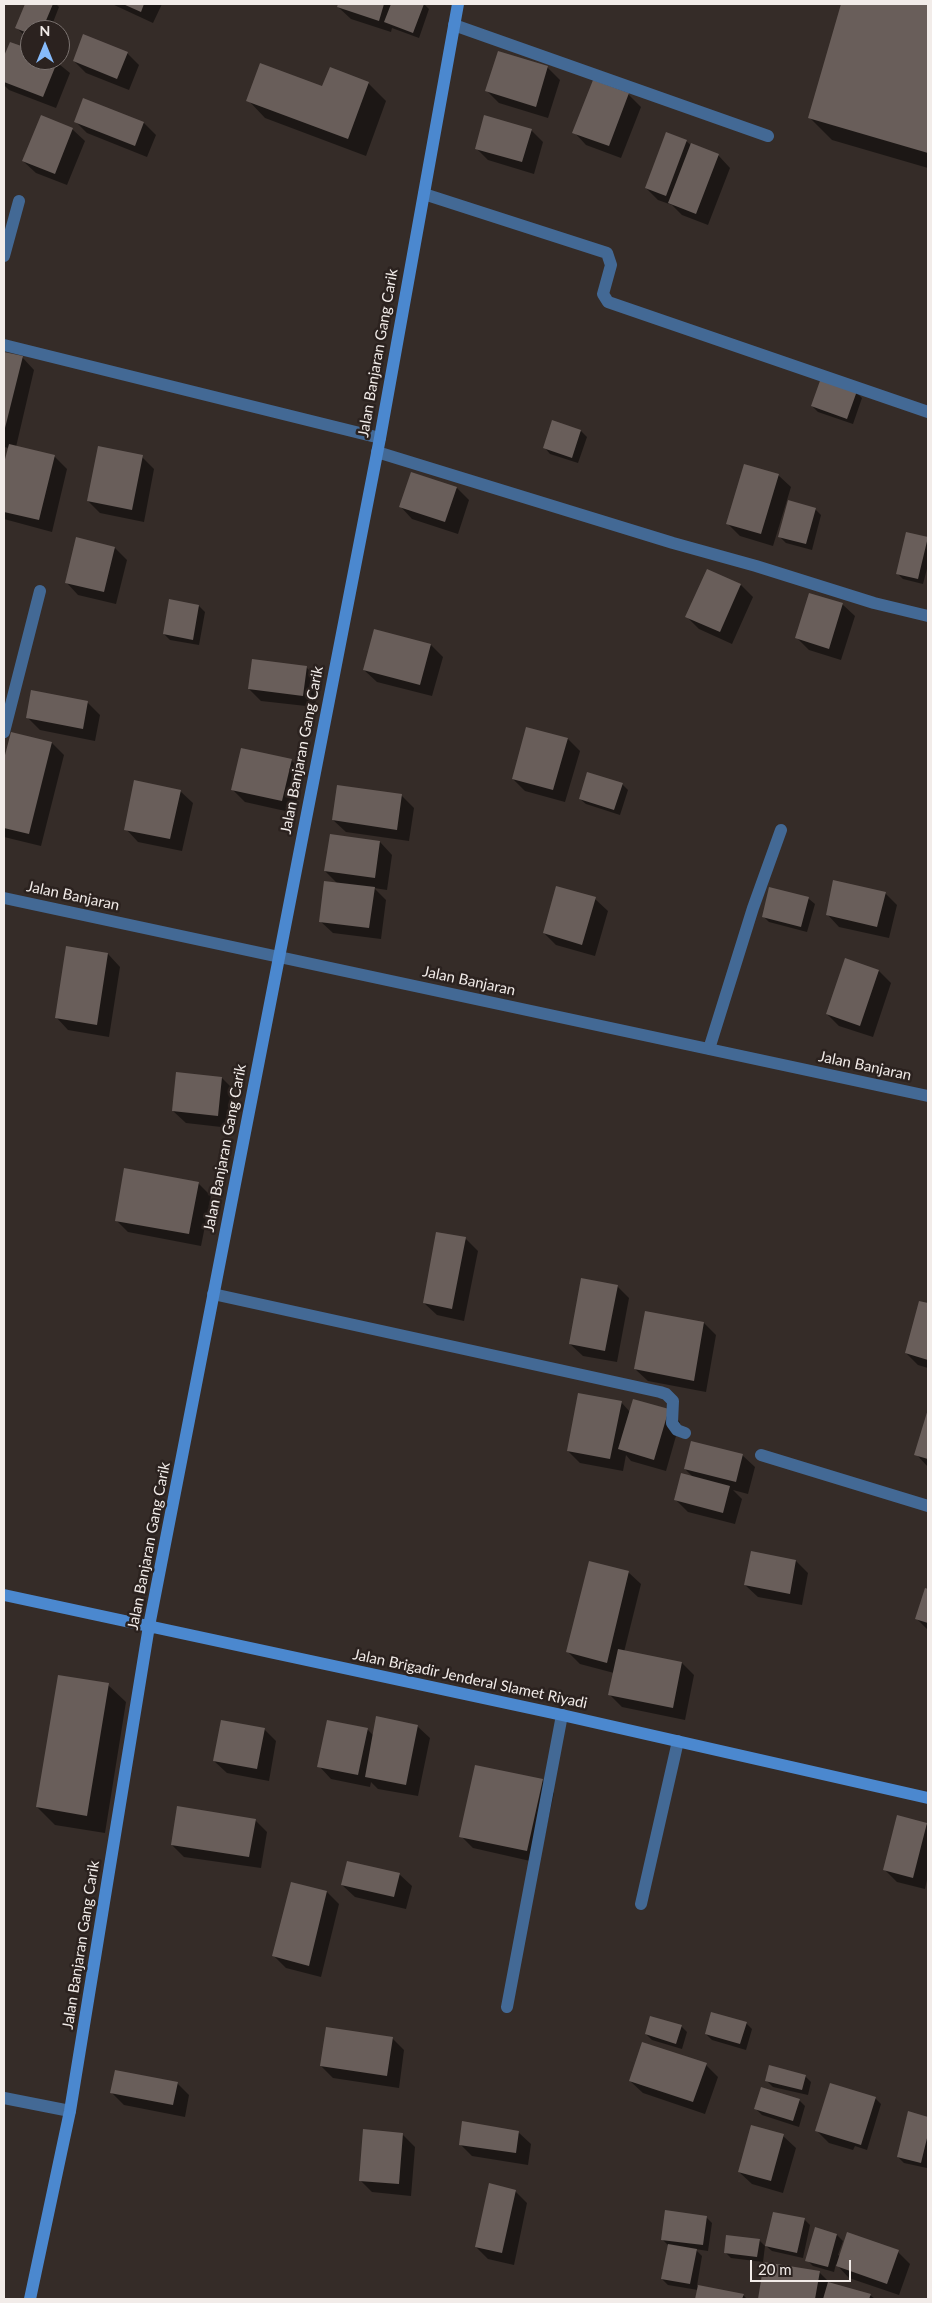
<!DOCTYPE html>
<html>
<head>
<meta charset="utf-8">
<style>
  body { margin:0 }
  #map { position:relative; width:932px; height:2303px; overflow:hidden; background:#352c28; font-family:Lato,sans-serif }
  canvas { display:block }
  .frame { position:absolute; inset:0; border:5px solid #f2ece9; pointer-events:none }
  .north { position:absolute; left:20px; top:20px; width:50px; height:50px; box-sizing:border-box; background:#2b221f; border:1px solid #7b7370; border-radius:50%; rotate:0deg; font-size:14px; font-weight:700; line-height:20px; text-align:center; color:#f2ece9 }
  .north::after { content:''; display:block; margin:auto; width:18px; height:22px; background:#86bbfb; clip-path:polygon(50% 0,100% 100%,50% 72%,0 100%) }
  .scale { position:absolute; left:750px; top:2260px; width:101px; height:22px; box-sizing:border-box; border:2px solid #f2ece9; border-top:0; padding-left:6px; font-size:15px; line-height:18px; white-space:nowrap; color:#f2ece9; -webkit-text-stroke:4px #2b221f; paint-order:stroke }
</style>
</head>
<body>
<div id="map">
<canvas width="932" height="2303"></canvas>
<div class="frame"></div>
<div class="north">N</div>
<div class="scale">20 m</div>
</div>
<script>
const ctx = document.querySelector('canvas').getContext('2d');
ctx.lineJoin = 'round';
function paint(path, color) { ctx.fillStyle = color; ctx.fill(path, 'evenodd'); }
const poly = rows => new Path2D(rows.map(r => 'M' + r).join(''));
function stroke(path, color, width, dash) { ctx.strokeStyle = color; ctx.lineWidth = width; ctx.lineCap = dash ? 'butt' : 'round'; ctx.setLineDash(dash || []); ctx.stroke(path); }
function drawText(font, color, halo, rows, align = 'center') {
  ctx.font = font + ' Lato,sans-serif'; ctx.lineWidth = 5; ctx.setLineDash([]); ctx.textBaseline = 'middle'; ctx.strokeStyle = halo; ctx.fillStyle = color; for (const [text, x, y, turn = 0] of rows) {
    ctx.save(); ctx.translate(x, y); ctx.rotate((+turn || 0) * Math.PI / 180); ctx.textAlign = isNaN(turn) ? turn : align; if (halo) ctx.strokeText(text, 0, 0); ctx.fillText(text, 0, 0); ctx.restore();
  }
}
paint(poly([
  [26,4,56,4,59,7,50,30,30,30,30,37,23,34,17,28],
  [112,4,162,4,153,23],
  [340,4,424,4,429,9,419,38,392,28,391,32,351,19,338,7],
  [843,4,928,4,928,168,832,140,810,118],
  [10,43,30,51,30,60,54,60,70,73,56,108,9,90,4,85,4,60],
  [127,53,139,65,129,90,86,73,74,61],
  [547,67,560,80,548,118,499,103,487,91],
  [368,83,386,101,366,156,265,118,248,100,323,88],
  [628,94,641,107,621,158,586,145,574,132],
  [75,121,144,123,156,135,147,157,87,133],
  [72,129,85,141,67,185,36,173,23,161],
  [531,130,543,142,534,174,488,160,476,148],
  [686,141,692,146,718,155,730,168,708,225,682,215,672,205,658,200,646,188],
  [4,353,22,357,34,370,16,447,55,457,67,469,52,532,4,519,4,468,9,448,4,447],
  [856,392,862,398,853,424,818,412,812,406],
  [581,431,587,437,578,463,550,454,545,448],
  [142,457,154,469,144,522,100,513,88,501],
  [778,475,791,487,773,546,740,536,728,524],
  [457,488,469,500,458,534,412,519,400,506],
  [815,509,821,515,812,550,786,543,780,537],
  [928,538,928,565,923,584,903,579,897,573],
  [115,548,127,560,116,604,78,595,66,582],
  [741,585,753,597,732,644,699,629,687,617],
  [842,604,855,616,841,660,809,650,797,638],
  [199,606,205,612,199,645,170,640,164,634],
  [375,630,431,645,443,657,432,696,377,682,364,670],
  [306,667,318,679,315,707,261,701,249,689],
  [88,703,100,715,95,741,40,730,27,717],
  [527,728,568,739,580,751,565,802,525,791,513,779],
  [12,733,52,743,64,755,41,846,4,837,4,765],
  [291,760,303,772,294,813,245,802,233,790],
  [622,784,628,790,620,815,586,804,580,799],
  [180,791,193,803,182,851,138,842,126,829],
  [402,796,414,808,409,841,346,832,333,820],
  [380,842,392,855,387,890,374,888,386,900,381,939,333,933,320,921,338,884,325,871],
  [770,889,809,899,815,904,807,932,769,922,763,916],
  [885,893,897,905,889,938,839,927,827,914],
  [595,899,608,911,595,956,556,945,544,933],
  [67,948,108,954,120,967,109,1037,68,1030,56,1017],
  [845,960,879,971,891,983,873,1037,839,1026,827,1014],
  [178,1073,222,1078,234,1090,230,1128,186,1123,173,1111],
  [198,1183,211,1196,201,1246,128,1232,116,1220],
  [466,1239,478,1251,464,1321,437,1315,424,1303],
  [617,1286,629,1298,617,1362,583,1356,570,1344],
  [920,1302,928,1304,928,1368,918,1365,906,1353],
  [704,1323,716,1335,706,1392,648,1381,635,1369],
  [621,1402,630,1412,668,1410,680,1422,666,1471,631,1461,626,1455,623,1471,580,1463,568,1451],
  [928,1411,928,1467,916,1454],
  [742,1455,755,1467,748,1494,733,1490,742,1499,735,1524,688,1512,675,1499,694,1478,685,1469],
  [796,1561,808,1573,802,1605,758,1597,745,1585],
  [628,1572,641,1584,624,1652,682,1663,694,1675,685,1720,622,1707,610,1695,614,1673,580,1664,568,1652],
  [926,1589,928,1590,928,1630,916,1618],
  [108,1685,126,1702,105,1833,55,1825,37,1807],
  [328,1722,368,1730,374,1736,417,1726,430,1738,418,1796,378,1789,371,1782,370,1787,331,1779,319,1766],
  [264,1729,276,1741,269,1781,227,1773,214,1761],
  [542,1780,554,1793,539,1863,473,1848,461,1836],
  [255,1820,267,1832,261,1868,184,1857,172,1845],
  [926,1824,928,1826,928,1875,925,1889,897,1882,885,1870],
  [399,1874,412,1886,406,1909,355,1897,342,1885],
  [292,1883,327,1892,339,1904,321,1977,286,1968,274,1956],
  [746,2023,752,2029,746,2050,712,2040,706,2034],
  [681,2026,687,2032,682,2049,652,2040,646,2034],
  [392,2038,404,2050,399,2088,333,2078,321,2066],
  [706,2065,718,2077,705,2114,643,2093,630,2081],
  [805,2076,811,2082,808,2095,773,2087,767,2081],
  [177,2083,189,2095,185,2117,124,2105,112,2093],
  [875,2098,881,2104,867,2150,855,2146,853,2150,829,2143,817,2131],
  [799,2100,805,2106,799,2127,762,2115,756,2109],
  [908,2113,928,2118,927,2168,904,2163,898,2157],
  [518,2132,531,2144,528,2165,472,2156,460,2144],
  [403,2135,415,2147,411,2196,372,2192,360,2180],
  [783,2136,796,2148,783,2193,752,2184,739,2172],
  [515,2191,527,2203,514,2265,488,2259,476,2247],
  [706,2217,712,2223,708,2251,695,2249,702,2256,697,2286,743,2295,747,2299,696,2299,698,2290,668,2285,662,2279,669,2246,662,2239],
  [804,2219,810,2225,803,2258,772,2251,766,2246],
  [837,2235,843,2241,838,2255,840,2256,898,2252,910,2264,899,2295,849,2278,836,2264,834,2272,813,2266,807,2260],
  [759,2240,765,2246,763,2262,731,2258,725,2252],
  [765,2263,819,2272,831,2284,870,2295,875,2299,759,2299]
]), '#0007');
paint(poly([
  [25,4,53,4,42,30,30,30,30,34,15,28],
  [123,4,144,4,141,12],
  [338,4,384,4,379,21,337,7],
  [391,4,424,4,413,33,384,22],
  [841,4,928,4,928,153,808,118],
  [83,34,128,52,117,79,73,61],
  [10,42,30,49,30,60,58,60,43,97,4,82,4,56],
  [498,51,548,66,536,107,485,91],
  [260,63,322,86,330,67,369,82,348,139,246,101],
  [593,80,629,93,609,146,572,133],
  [83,98,144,122,135,146,74,122],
  [41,115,73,128,55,174,22,161],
  [484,115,532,129,522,162,475,149],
  [666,132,687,140,666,196,645,188],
  [691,143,719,154,696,214,668,203],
  [4,352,23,356,4,432],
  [821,378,857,391,847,419,811,406],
  [552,420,581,430,572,458,543,448],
  [9,444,55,455,39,520,4,512,4,463],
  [98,446,143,455,132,510,87,501],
  [744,464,779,474,761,534,726,524],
  [411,472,457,487,445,522,399,507],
  [788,500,816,508,806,544,778,537],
  [906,532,928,537,918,579,896,574],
  [76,537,115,547,104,592,65,583],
  [707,569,741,584,720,632,685,617],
  [809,593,843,603,829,649,795,638],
  [169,599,199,605,193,640,163,634],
  [374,629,431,644,420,685,363,670],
  [252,659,307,666,303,696,248,689],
  [31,690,88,701,83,729,26,718],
  [526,727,568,738,553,790,512,779],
  [11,732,52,742,29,834,4,828,4,759],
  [241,748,292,759,282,801,231,790],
  [587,772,623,783,614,810,579,799],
  [134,780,181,790,170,839,124,830],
  [337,785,402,794,397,830,332,820],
  [330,834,380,841,375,878,324,871],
  [833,880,886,892,877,927,826,915],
  [324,881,375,887,369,928,319,922],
  [556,886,596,897,582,945,543,933],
  [769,887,809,897,801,927,762,917],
  [66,946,108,953,97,1025,55,1018],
  [845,958,879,970,860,1026,826,1014],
  [176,1072,222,1077,218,1116,172,1111],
  [124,1168,199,1182,189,1234,115,1221],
  [436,1232,466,1237,452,1309,423,1303],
  [581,1278,618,1285,605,1351,569,1344],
  [919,1301,928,1303,928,1360,905,1353],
  [645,1311,704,1322,694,1381,634,1369],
  [578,1393,622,1401,610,1459,567,1451],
  [633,1399,669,1409,654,1460,618,1449],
  [928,1409,928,1459,914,1455],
  [691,1441,743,1454,736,1482,684,1469],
  [681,1473,730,1486,723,1513,674,1500],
  [751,1551,796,1560,790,1594,744,1585],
  [589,1561,629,1571,607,1663,566,1652],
  [925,1588,928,1589,928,1623,915,1619],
  [618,1649,682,1662,673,1708,608,1695],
  [58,1675,109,1683,87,1816,36,1807],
  [376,1716,418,1725,406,1785,365,1777],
  [221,1720,265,1728,257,1769,213,1761],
  [327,1720,368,1728,358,1775,317,1767],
  [475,1765,543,1779,527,1851,459,1837],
  [177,1806,256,1819,249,1857,171,1845],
  [897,1815,927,1823,913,1878,883,1870],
  [347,1861,400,1873,394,1897,341,1885],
  [291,1882,327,1891,309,1966,272,1956],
  [711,2012,747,2022,740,2044,705,2034],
  [650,2016,682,2025,676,2044,645,2034],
  [326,2027,393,2037,387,2076,320,2066],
  [642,2042,707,2063,693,2102,629,2081],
  [769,2065,806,2075,802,2090,765,2081],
  [115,2070,178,2082,173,2105,110,2093],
  [830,2083,876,2097,861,2145,815,2131],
  [761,2087,800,2099,793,2121,754,2109],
  [908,2111,928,2117,928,2134,921,2163,897,2157],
  [462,2121,519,2131,516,2153,459,2145],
  [751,2125,784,2134,771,2181,738,2172],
  [363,2129,403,2133,399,2184,359,2181],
  [489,2183,516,2190,502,2253,475,2247],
  [665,2210,707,2216,703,2245,661,2240],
  [773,2212,805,2218,797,2253,765,2246],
  [815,2227,837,2234,828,2267,805,2261],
  [847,2232,899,2250,887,2284,836,2266],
  [726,2235,760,2239,757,2257,724,2253],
  [668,2244,697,2249,690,2284,661,2279],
  [764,2262,820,2271,815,2299,758,2299],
  [828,2282,871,2294,869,2299,823,2299],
  [698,2285,744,2294,742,2299,695,2299]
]), '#695e5a');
stroke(poly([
  [454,25,768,136],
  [424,194,607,253,611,265,603,294,608,302,928,412],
  [4,256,19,201],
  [4,345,380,438],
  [377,452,673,543,756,566,874,603,928,616],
  [4,732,40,591],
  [4,898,928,1096],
  [709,1049,753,908,781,830],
  [213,1294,660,1392,666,1394,673,1401,672,1423,677,1430,685,1433],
  [761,1455,928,1506],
  [641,1904,678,1741],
  [507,2007,562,1715],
  [4,2098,70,2111]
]), '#436995', 12);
stroke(poly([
  [4,1595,562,1715,928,1798],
  [30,2299,70,2111,149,1626,380,438,458,4]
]), '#4b88cf', 12);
drawText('15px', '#f2ece9', '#2b221f', [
  ["Jalan Banjaran Gang Carik",378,353,-80],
  ["Jalan Banjaran Gang Carik",302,750,-79],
  ["Jalan Banjaran",73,896,12],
  ["Jalan Banjaran",469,981,12],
  ["Jalan Banjaran",865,1066,12],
  ["Jalan Banjaran Gang Carik",225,1148,-79],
  ["Jalan Banjaran Gang Carik",149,1546,-79],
  ["Jalan Brigadir Jenderal Slamet Riyadi",470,1679,12],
  ["Jalan Banjaran Gang Carik",81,1945,-81]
]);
</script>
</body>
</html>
